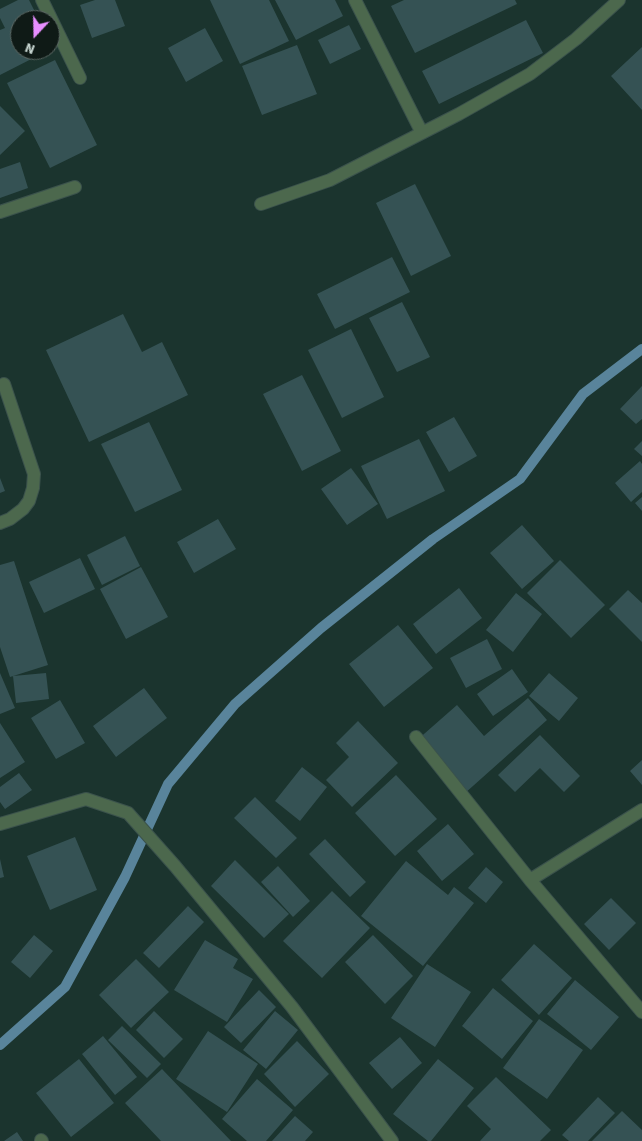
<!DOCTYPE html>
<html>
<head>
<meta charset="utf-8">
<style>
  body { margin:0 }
  #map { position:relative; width:642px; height:1141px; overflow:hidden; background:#1b342e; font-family:"Source Sans 3",sans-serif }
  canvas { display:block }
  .north { position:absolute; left:10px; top:10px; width:50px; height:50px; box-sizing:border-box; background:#0f1a16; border:1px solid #5b6763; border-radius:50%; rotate:201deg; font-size:14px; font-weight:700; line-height:20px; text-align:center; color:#ccdbd6 }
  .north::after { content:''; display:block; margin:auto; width:18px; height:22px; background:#e88eff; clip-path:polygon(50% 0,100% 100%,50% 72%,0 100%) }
</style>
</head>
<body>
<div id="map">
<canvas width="642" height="1141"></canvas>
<div class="north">N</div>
</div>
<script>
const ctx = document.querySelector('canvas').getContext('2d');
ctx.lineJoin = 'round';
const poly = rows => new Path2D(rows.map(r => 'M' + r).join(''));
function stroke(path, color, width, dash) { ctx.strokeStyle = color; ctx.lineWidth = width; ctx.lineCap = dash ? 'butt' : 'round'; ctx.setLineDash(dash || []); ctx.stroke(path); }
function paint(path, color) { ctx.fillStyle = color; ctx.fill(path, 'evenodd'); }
stroke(poly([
  [0,1045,65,987,125,877,168,784,235,704,321,628,433,539,520,479,583,394,642,349]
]), '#59849b', 10);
paint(poly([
  [18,0,29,0,39,20,20,20,20,50,49,50,0,75,0,30,5,28,0,18,0,9],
  [95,0,115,0,125,26,92,38,80,5],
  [210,0,269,0,289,41,240,64],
  [275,0,335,0,343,16,296,40],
  [404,0,515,0,517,4,415,53,391,6],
  [526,20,543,53,439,104,422,71],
  [349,25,361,49,330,64,318,40],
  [205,28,223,61,186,82,168,48],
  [297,45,317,94,262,115,242,66],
  [642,47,642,110,611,76],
  [55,60,97,145,50,168,7,83],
  [0,106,25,131,0,155],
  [20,162,28,188,0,198,0,169],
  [415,184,451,256,411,276,376,203],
  [392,257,410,292,335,329,317,294],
  [402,302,430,357,397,372,369,318],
  [123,314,142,352,162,342,188,395,89,442,46,350],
  [351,329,384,397,342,418,308,350],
  [302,375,341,451,302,471,263,394],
  [642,386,642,419,636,424,620,409],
  [454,417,477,456,449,472,426,432],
  [149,422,182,490,135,512,101,444],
  [419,439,445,491,387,519,361,466],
  [642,441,642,456,634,449],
  [640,461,642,464,642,492,631,502,615,483],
  [351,468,378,504,347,525,321,489],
  [0,478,5,491,0,493],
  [642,497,642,511,635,503],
  [218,519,236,549,194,573,177,542],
  [522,525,554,561,522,589,490,553],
  [125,536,140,566,102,585,87,555],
  [80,558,95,589,44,613,29,582],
  [560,560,605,605,571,638,527,593],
  [14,561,48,665,10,677,0,647,0,565],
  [141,567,168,617,126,639,100,589],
  [459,588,482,618,436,654,413,624],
  [628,590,642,603,642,642,609,609],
  [516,593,542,614,513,652,486,630],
  [398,625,433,668,384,707,349,664],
  [487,639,502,669,466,688,450,658],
  [512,669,528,692,493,716,477,694],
  [0,673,15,708,0,714],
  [46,673,49,699,16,703,13,676],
  [549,673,578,698,559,721,529,696],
  [144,688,167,718,116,757,93,726],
  [528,698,547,720,464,794,416,741,457,705,484,736],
  [60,700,85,743,56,759,31,718],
  [358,721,398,763,352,807,326,780,349,757,336,743],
  [0,723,25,762,0,778],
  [540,735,580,776,564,792,540,768,515,792,498,775],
  [642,760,642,785,630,771],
  [302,767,327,787,300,821,275,801],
  [19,773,32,790,5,809,0,802,0,787],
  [396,775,437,819,395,856,355,813],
  [255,797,297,838,276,858,234,818],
  [448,824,474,854,442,881,417,851],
  [75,837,97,890,50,910,27,856],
  [325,839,366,882,350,897,309,854],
  [0,859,4,877,0,878],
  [235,860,289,914,264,938,211,886],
  [406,861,448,895,454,887,474,903,423,966,361,916],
  [278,866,310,901,293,917,261,882],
  [486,867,503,882,486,903,468,888],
  [332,891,370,928,322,978,283,941],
  [611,898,636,923,609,950,584,924],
  [188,906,204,922,159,968,143,953],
  [34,935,53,951,30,978,11,962],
  [373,935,413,976,385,1004,345,962],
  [205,940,238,959,233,968,253,979,227,1022,174,990],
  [534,944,572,978,539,1015,501,980],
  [136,959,169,992,131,1028,99,995],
  [427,964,471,992,435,1047,391,1018],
  [575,980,619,1017,591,1050,547,1014],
  [493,988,533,1021,502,1059,462,1026],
  [259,990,276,1007,241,1043,224,1027],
  [154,1011,183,1039,164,1058,136,1030],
  [275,1011,298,1030,266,1069,243,1050],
  [539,1019,583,1050,547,1099,503,1068],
  [122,1026,161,1064,147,1078,108,1040],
  [208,1031,258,1064,227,1112,176,1079],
  [103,1036,137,1077,115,1095,82,1054],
  [400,1037,422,1063,392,1089,369,1063],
  [297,1041,329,1074,295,1107,264,1074],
  [79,1059,114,1103,71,1137,36,1093],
  [438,1059,474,1088,431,1141,428,1141,393,1114],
  [162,1069,231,1141,161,1141,125,1103],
  [496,1077,551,1130,540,1141,480,1141,491,1129,467,1106],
  [257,1079,293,1110,266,1141,247,1141,222,1119],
  [598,1097,615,1113,588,1141,569,1141,562,1135],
  [622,1111,642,1130,642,1141,592,1141],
  [295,1116,313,1132,305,1141,272,1141],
  [17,1132,23,1141,4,1141]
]), '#355254');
const street = poly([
  [42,0,80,78],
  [355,0,422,133],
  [261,204,330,180,459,114,530,74,576,39,619,0],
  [0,212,75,187],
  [0,523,10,519,23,509,29,501,33,488,34,474,4,384],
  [416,737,530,880,642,1012],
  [0,824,86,799,128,813,175,866,292,1007,392,1141],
  [530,880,642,810],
  [41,1140,42,1141]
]);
stroke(street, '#3b524c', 14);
stroke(street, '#4c684d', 12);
</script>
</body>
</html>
